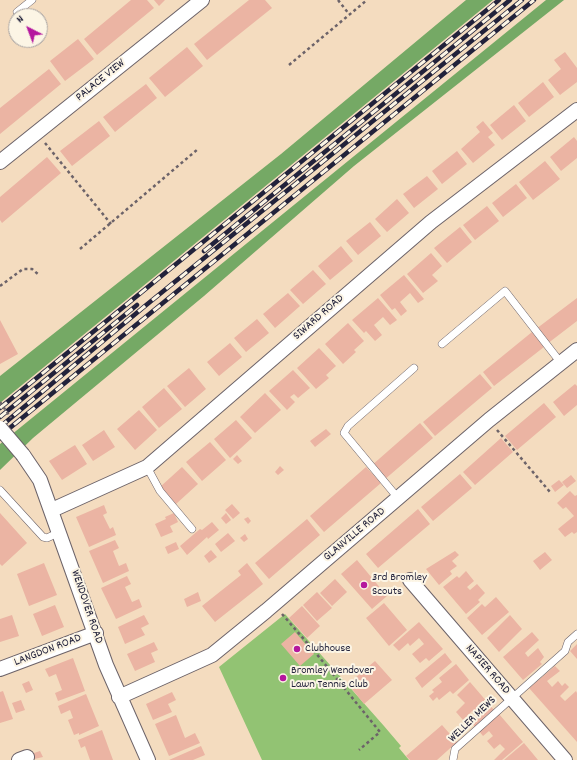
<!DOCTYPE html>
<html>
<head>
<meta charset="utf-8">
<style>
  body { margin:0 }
  #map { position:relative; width:577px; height:760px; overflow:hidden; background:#f4dcbf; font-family:Dekko,sans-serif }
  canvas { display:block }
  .north { position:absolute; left:8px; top:8px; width:40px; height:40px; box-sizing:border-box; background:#fcf5e5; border:1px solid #a5a1a1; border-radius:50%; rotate:318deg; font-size:11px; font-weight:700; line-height:16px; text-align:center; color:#22223b }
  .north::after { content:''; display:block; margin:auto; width:14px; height:18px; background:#b5179e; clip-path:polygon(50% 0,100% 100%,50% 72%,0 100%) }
</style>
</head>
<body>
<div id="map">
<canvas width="577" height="760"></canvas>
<div class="north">N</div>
</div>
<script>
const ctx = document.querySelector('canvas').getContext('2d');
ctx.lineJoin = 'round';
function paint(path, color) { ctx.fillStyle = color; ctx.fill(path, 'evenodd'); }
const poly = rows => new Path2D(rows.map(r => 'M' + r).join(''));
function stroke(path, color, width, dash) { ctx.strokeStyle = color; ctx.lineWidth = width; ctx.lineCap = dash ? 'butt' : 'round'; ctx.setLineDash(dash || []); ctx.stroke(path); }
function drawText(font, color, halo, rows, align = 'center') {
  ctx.font = font + ' Dekko,sans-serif'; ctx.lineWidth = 4; ctx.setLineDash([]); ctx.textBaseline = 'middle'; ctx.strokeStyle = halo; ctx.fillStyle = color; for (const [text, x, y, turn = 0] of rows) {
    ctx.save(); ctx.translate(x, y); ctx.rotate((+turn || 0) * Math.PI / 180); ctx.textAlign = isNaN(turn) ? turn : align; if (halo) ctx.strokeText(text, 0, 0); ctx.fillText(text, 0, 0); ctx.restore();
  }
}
paint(poly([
  [285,614,384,726,401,746,399,748,409,760,262,760,219,667]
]), '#92c373');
paint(poly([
  [466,0,493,0,0,403,0,376,281,154],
  [546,0,564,0,354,166,204,296,33,438,0,470,0,444]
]), '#75a965');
paint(poly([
  [131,0,147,0,154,8,97,55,84,39],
  [154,0,165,0,159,6],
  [249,0,265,0,272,8,207,60,194,44],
  [78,39,94,59,65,81,50,61],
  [187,47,203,66,165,97,149,78],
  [565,52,577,68,577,82,560,95,548,80,561,69,554,60],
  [49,69,61,84,0,134,0,108],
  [543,82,554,97,529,117,518,103],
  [146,84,157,98,115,132,103,117],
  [514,105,526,121,502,140,490,125],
  [99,121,110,136,72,166,60,151],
  [483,121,493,133,488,137,495,145,473,163,461,149,480,132,476,127],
  [574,137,577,141,577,158,561,171,550,157],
  [457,151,467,164,442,184,432,171],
  [47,157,61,173,2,223,0,220,0,197],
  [545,161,560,179,533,200,519,182],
  [427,176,438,189,414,208,403,194],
  [516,184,527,198,503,217,492,203],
  [397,199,409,213,387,232,375,219],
  [487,206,499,221,475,240,463,225],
  [370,222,381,236,358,255,346,241],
  [460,227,472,242,447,263,434,248],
  [341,246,353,261,330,280,318,266],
  [431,253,442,266,432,275,438,281,423,293,407,274],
  [313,270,326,284,303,304,290,290],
  [404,275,424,299,418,303,410,293,400,302,407,311,401,316,395,308,392,310,380,295],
  [288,293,300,306,275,328,263,314],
  [378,298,397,320,390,325,383,317,374,325,382,335,375,341,366,331,364,333,352,320],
  [577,298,577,321,547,344,536,329],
  [257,319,269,333,246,352,234,338],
  [0,320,18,354,0,364],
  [348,323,364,341,354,350,356,352,343,364,325,344],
  [532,332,544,347,494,386,483,372],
  [230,343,242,357,219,376,207,362],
  [319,348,336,366,326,375,329,378,316,389,297,368],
  [189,368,206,389,185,407,167,386],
  [293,370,310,388,298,398,294,394,290,397,295,402,287,410,269,391],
  [480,374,492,388,435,436,423,422],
  [575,384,577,386,577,405,564,416,553,402],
  [164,388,182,409,159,428,142,407],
  [265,393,281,410,255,433,240,417],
  [544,403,556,417,517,450,505,436],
  [139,410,157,430,135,450,117,429],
  [236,420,252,438,230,458,214,439],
  [420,423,433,438,384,480,371,466],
  [326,429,331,434,315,447,310,441],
  [104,430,115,447,93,461,82,445],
  [501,438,513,452,475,485,463,472],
  [210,442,226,460,202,481,186,462],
  [75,445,87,464,62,480,49,461],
  [237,455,242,461,238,464,233,459],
  [280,466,284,470,278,475,275,472],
  [182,467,198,484,176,504,160,487],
  [366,467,381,483,324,532,310,516],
  [460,474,472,488,433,521,421,507],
  [571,475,576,481,567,488,562,482],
  [559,480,564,485,555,492,551,486],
  [570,491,575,496,577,495,577,532,574,534,572,532,565,537,558,529,574,516,566,507,563,509,557,503],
  [232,504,240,513,233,519,225,510],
  [104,505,107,513,103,515,110,529,113,527,116,535,89,547,76,517],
  [418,509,430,524,378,568,366,554],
  [0,513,27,543,2,566,0,564],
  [174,513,178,522,170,526,173,532,161,537,155,524,166,519,165,517],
  [226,513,231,520,226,524,221,518],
  [248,517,251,521,248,524,244,519],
  [307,519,320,535,269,579,255,563],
  [212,522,219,530,208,539,207,537,187,555,180,546,200,529,202,530],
  [228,533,235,541,221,552,215,544],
  [245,534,248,539,244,542,240,538],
  [115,540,119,548,113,551,119,566,126,563,129,571,103,583,89,551],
  [176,542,179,549,168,554,165,547],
  [211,550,217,557,209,563,204,556],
  [455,551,459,555,452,561,457,566,450,571,452,574,439,585,426,569],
  [545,552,552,560,540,570,533,561],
  [357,560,387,596,372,609,341,574],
  [44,563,57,595,29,606,17,574],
  [247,563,263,584,215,622,202,606,241,575,238,571],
  [466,571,474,581,467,587,470,590,477,584,485,593,478,600,480,602,466,614,443,587,457,576,459,578],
  [127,576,131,584,125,587,132,602,139,599,142,607,116,619,101,588],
  [335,579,347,592,332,606,320,593],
  [198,592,201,601,187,607,184,599],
  [317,592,332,608,317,621,303,605],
  [496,597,509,612,482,635,467,618,482,604,485,607],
  [384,603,407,630,389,646,366,618],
  [55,605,64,627,42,636,33,614],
  [302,606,320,626,307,638,289,618],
  [12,615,19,636,0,642,0,619],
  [144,615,149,624,141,628,145,635,125,644,118,627],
  [510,615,522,629,499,652,487,638],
  [419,622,443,649,429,661,426,658,420,663,412,654,424,644,419,638,410,646,408,643,399,651,393,645],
  [295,632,314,654,300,666,281,644],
  [532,632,539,640,525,653,528,657,538,648,544,657,540,662,542,664,523,680,503,657],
  [154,642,158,650,151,653,155,662,135,671,127,654],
  [577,644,577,659,570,651],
  [445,653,452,662,422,688,415,678],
  [73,658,85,691,58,701,55,693,62,690,56,674,49,677,45,669],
  [375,661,392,680,364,704,348,684],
  [456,664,469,680,453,694,450,691,439,700,437,697,433,701,429,696,434,692,432,690,442,682,439,678],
  [555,666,560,671,547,681,552,687,558,681,562,686,565,683,569,687,560,696,565,701,576,691,577,693,577,742,529,688],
  [29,681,33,690,26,693,22,684],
  [470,682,494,710,475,727,471,722,477,717,472,711,463,720,456,712,465,703,457,695],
  [3,691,13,719,0,723,0,692],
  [172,692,176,700,168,704,172,712,153,720,146,704],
  [86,694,99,726,79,735,79,733,74,735,68,720,73,718,70,710,61,714,58,706],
  [21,700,25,710,16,713,12,703],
  [499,714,523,742,502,760,494,760,505,749,500,744,494,749,487,741,493,736,489,731,483,736,479,731],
  [176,715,185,738,195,733,200,743,169,756,155,724],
  [442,725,457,742,437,760,410,760,406,756],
  [102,730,113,760,90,760,85,746,81,748,78,740],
  [524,743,538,760,504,760],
  [201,746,205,755,193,760,169,760],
  [40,751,43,757,30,760,28,755]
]), '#ebb4a3');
const lane = poly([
  [17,12,32,0],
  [442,344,505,291,561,363],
  [147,467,160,491,192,529],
  [0,490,43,537,47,538,60,532],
  [398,498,344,433,348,426,414,368],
  [453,760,455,749,565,651,568,642,577,634]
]);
const street = poly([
  [0,162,202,0],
  [23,455,40,480,106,665,148,760],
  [52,510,147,467,431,222,577,110],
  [410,580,565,760],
  [0,669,96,633],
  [119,697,212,655,266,611,489,420,577,350],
  [19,760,27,757]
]);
stroke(lane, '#6c6369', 8);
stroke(street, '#6c6369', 16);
stroke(poly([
  [338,0,349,14],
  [289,65,367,0],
  [45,143,111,224],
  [80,249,198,149],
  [0,286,23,269,32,269,39,275],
  [497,430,550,492],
  [282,614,315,652,380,732,359,750]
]), '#6c6369', 2.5, [3, 3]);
stroke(lane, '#fff', 7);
stroke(street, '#fff', 14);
const rail = poly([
  [204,251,510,0],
  [0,408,499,0],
  [0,417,137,305],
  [0,427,145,306,522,0],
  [0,436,534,0]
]);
stroke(rail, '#22223b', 4.5);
stroke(rail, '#fcf5e5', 3, [9]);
const streetBridge = poly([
  [0,428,23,455]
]);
stroke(streetBridge, '#6c6369', 16, []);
stroke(poly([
  [0,402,11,418]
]), '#6c6369', 2.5, [3, 3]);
stroke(streetBridge, '#fff', 14);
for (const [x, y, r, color] of [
  [364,585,4,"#b5179e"],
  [297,649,4,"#b5179e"],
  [283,678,4,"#b5179e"]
]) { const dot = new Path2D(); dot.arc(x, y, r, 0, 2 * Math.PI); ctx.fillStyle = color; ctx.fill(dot); stroke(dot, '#fcf5e5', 1.5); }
drawText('12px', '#22223b', '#fcf5e5', [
  ["PALACE VIEW",101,81,-39],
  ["SIWARD ROAD",319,318,-41],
  ["GLANVILLE ROAD",355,535,-40],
  ["WENDOVER ROAD",86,607,71],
  ["LANGDON ROAD",48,651,-21],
  ["NAPIER ROAD",487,670,49],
  ["WELLER MEWS",473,720,-44]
]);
drawText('12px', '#22223b', '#fcf5e5', [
  ["3rd Bromley",372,578],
  ["Scouts",372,592],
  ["Clubhouse",305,649],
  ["Bromley Wendover",291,671],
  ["Lawn Tennis Club",291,685]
], 'left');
</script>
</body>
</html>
